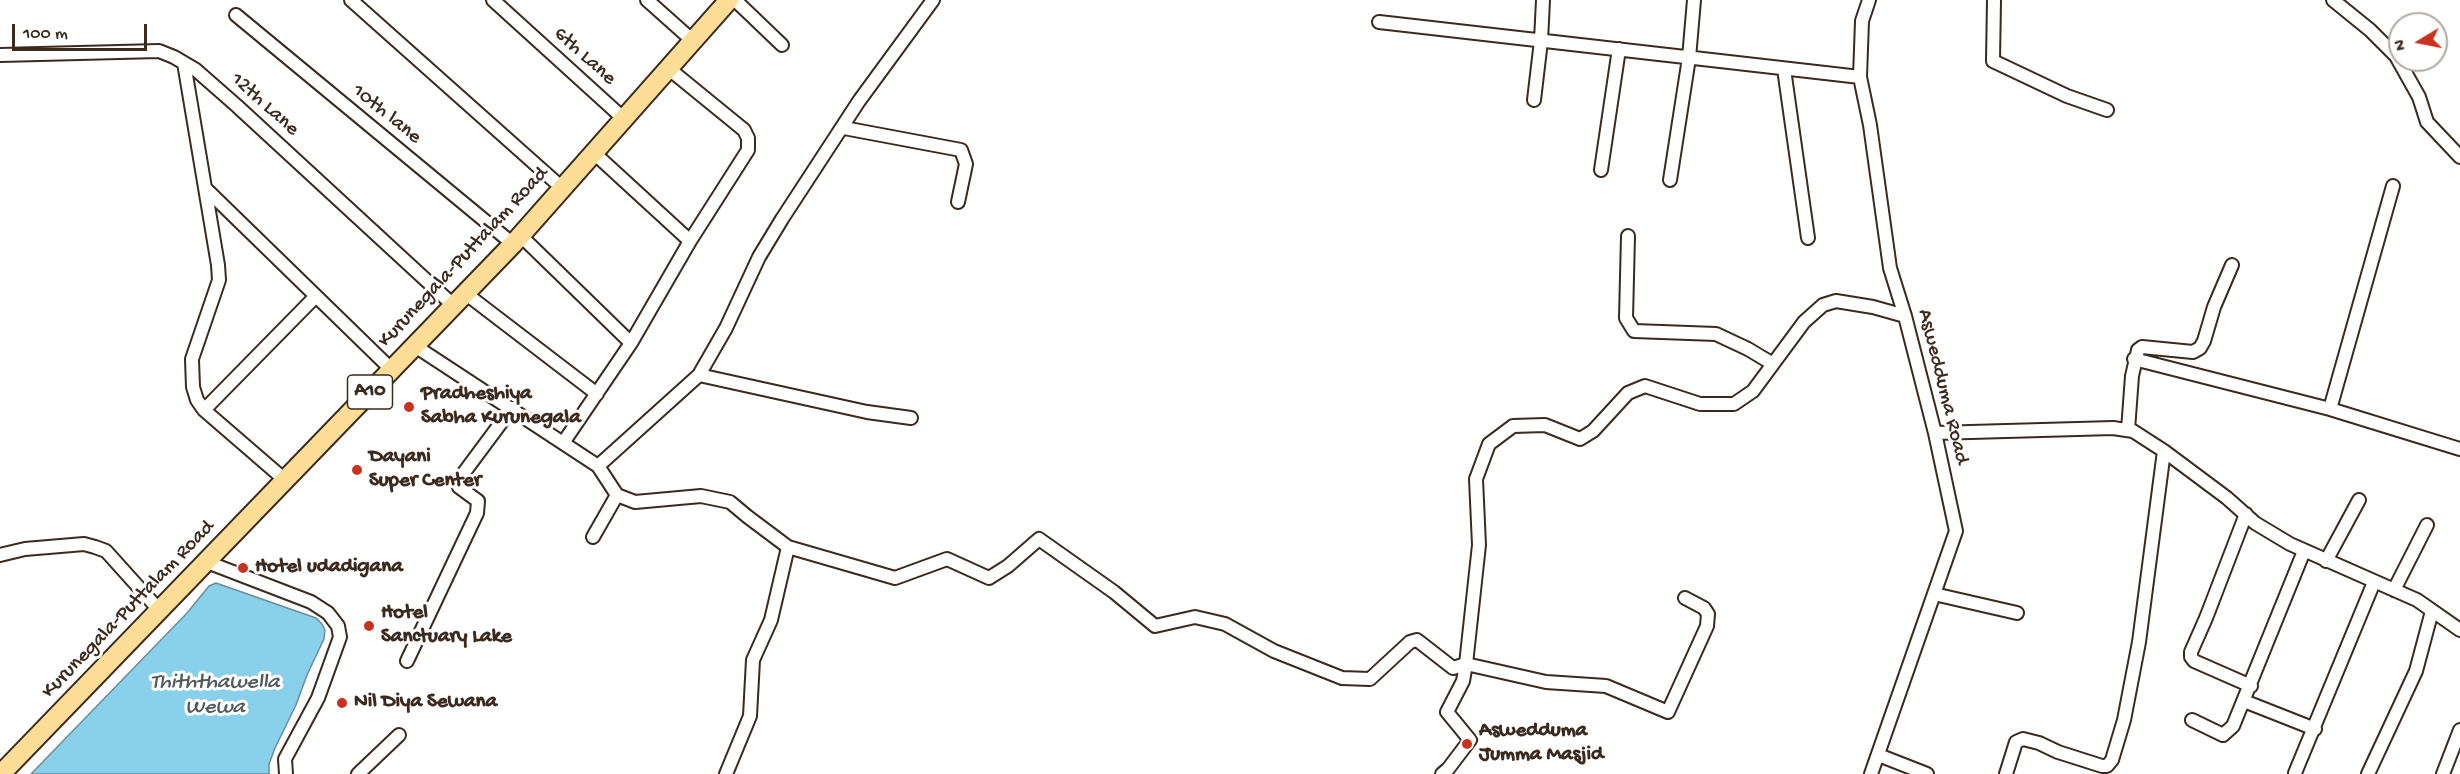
<!DOCTYPE html>
<html>
<head>
<meta charset="utf-8">
<style>
  body { margin:0 }
  #map { position:relative; width:2460px; height:774px; overflow:hidden; background:#fff; font-family:"Gochi Hand",sans-serif }
  canvas { display:block }
  .north { position:absolute; left:2388px; top:12px; width:60px; height:60px; box-sizing:border-box; background:#fff; border:2px solid #b1aaa5; border-radius:50%; rotate:260deg; font-size:16px; font-weight:700; line-height:24px; text-align:center; color:#3b2a1e }
  .north::after { content:''; display:block; margin:auto; width:21px; height:27px; background:#c8321e; clip-path:polygon(50% 0,100% 100%,50% 72%,0 100%) }
  .scale { position:absolute; left:12px; top:24px; width:135px; height:27px; box-sizing:border-box; border:3px solid #3b2a1e; border-top:0; padding-left:8px; font-size:18px; line-height:21px; white-space:nowrap; color:#3b2a1e; -webkit-text-stroke:4px #fff; paint-order:stroke }
</style>
</head>
<body>
<div id="map">
<canvas width="2460" height="774"></canvas>
<div class="north">N</div>
<div class="scale">100 m</div>
</div>
<script>
const ctx = document.querySelector('canvas').getContext('2d');
ctx.lineJoin = 'round';
function paint(path, color) { ctx.fillStyle = color; ctx.fill(path, 'evenodd'); }
const poly = rows => new Path2D(rows.map(r => 'M' + r).join(''));
function stroke(path, color, width, dash) { ctx.strokeStyle = color; ctx.lineWidth = width; ctx.lineCap = dash ? 'butt' : 'round'; ctx.setLineDash(dash || []); ctx.stroke(path); }
function drawText(font, color, halo, rows, align = 'center') {
  ctx.font = font + ' "Gochi Hand",sans-serif'; ctx.lineWidth = 6; ctx.setLineDash([]); ctx.textBaseline = 'middle'; ctx.strokeStyle = halo; ctx.fillStyle = color; for (const [text, x, y, turn = 0] of rows) {
    ctx.save(); ctx.translate(x, y); ctx.rotate((+turn || 0) * Math.PI / 180); ctx.textAlign = isNaN(turn) ? turn : align; if (halo) ctx.strokeText(text, 0, 0); ctx.fillText(text, 0, 0); ctx.restore();
  }
}
const water = poly([
  [216,583,316,618,322,624,325,630,324,639,307,675,296,705,275,748,269,764,269,774,31,774,187,613,209,586,216,583]
]);
paint(water, '#89d0ea');
stroke(water, '#6a8e98', 1.5);
const minor = poly([
  [351,0,561,187],
  [493,0,623,118],
  [647,0,693,41],
  [735,0,782,45],
  [1869,0,1862,21,1860,77,1870,125,1890,268,1905,316,1935,433,1956,531,1871,774],
  [1994,0,1993,61,2067,96,2107,110],
  [2333,0,2370,30,2396,56,2419,97,2427,122,2460,157],
  [236,15,513,244],
  [1379,22,1860,77],
  [0,55,159,51,174,57,196,70,237,106,453,305],
  [184,63,218,265,219,280,192,359,193,387,197,400,204,410,285,480],
  [1784,69,1808,238],
  [1534,100,1541,41,1543,0],
  [844,128,961,150,966,164,958,202],
  [593,152,690,241],
  [1601,170,1619,49],
  [1670,180,1689,58,1694,0],
  [205,188,392,370],
  [520,235,631,343],
  [1628,236,1626,318,1634,331,1716,334,1748,349,1773,364],
  [465,293,597,394],
  [415,346,598,466,617,495,635,502,701,496,730,502,748,517,788,547,771,620,753,660,750,716,726,774],
  [2134,359,2330,409,2460,449],
  [699,375,867,412,911,418],
  [2330,409,2393,186],
  [204,410,316,296],
  [2128,430,2132,376,2138,350,2142,347,2193,352,2200,348,2204,341,2214,307,2232,265],
  [1935,433,2113,428,2133,431,2164,451,2227,498,2255,523,2290,544,2417,600,2460,630],
  [563,443,631,343,690,241,748,150,748,138,744,130,668,68],
  [598,466,699,375,726,328,759,257,782,219,859,101,933,0],
  [2246,514,2206,618,2191,652,2191,657,2194,661,2251,686],
  [593,537,617,495],
  [788,547,895,578,947,559,989,578,1008,566,1039,539,1114,592,1155,626,1195,617,1225,624,1274,651,1342,678,1370,679,1410,642,1417,640,1453,668,1466,664,1546,682,1606,686,1668,712,1707,626,1708,614,1704,608,1685,598],
  [0,555,25,549,84,544,95,547,106,551,160,611],
  [2326,561,2359,500],
  [207,562,311,602,328,613,338,626,340,637,318,698,285,759,286,774],
  [2394,590,2427,525],
  [1934,594,2017,613],
  [407,661,477,513,478,501,459,487,457,482,512,408],
  [2244,701,2315,729],
  [2192,720,2223,735,2233,726,2304,551],
  [1881,756,1927,774],
  [2295,773,2374,582],
  [358,774,399,735],
  [1442,774,1448,769,1470,740,1447,712,1463,681,1466,664,1479,545,1476,479,1489,444,1513,426,1545,425,1580,439,1593,431,1628,393,1645,386,1700,404,1734,404,1753,391,1804,322,1823,305,1836,301,1873,307,1905,316],
  [2006,774,2016,742,2023,739,2039,743,2058,752,2102,766,2107,766,2112,760,2124,720,2139,642,2164,451],
  [2368,774,2416,671,2432,611],
  [2443,774,2460,730]
]);
const highway = poly([
  [1,774,513,244,729,0]
]);
stroke(minor, '#3b2a1e', 16);
stroke(highway, '#3b2a1e', 22);
stroke(minor, '#fff', 12);
stroke(highway, '#fedd96', 18);
for (const [x, y, r, color] of [
  [409,407,6,"#c8321e"],
  [357,470,6,"#c8321e"],
  [243,568,6,"#c8321e"],
  [369,626,6,"#c8321e"],
  [342,703,6,"#c8321e"],
  [1467,744,6,"#c8321e"]
]) { const dot = new Path2D(); dot.arc(x, y, r, 0, 2 * Math.PI); ctx.fillStyle = color; ctx.fill(dot); stroke(dot, '#fff', 2); }
for (const [x, y, w] of [
  [370,392,45]
]) { const box = new Path2D(); box.roundRect(x - w / 2, y - 17, w, 34, 4.5); ctx.fillStyle = '#fff'; ctx.fill(box); stroke(box, '#3b2a1e', 1.5); }
drawText('bold 20px', '#3b2a1e', null, [
  ["A10",370,392]
]);
drawText('21px', '#3b2a1e', '#fff', [
  ["6th Lane",584,57,42],
  ["12th Lane",264,105,42],
  ["10th lane",386,115,39],
  ["Kurunegala-Puttalam Road",464,258,-47],
  ["Aswedduma Road",1942,387,76],
  ["Kurunegala-Puttalam Road",129,610,-46]
]);
drawText('bold 21px', '#3b2a1e', '#fff', [
  ["Pradheshiya",421,395],
  ["Sabha Kurunegala",421,419],
  ["Dayani",369,458],
  ["Super Center",369,482],
  ["Hotel udadigana",255,568],
  ["Hotel",381,614],
  ["Sanctuary Lake",381,638],
  ["Nil Diya Sewana",354,703],
  ["Aswedduma",1479,732],
  ["Jumma Masjid",1479,756]
], 'left');
drawText('italic 22px', '#525c5b', '#fff', [
  ["Thiththawella",215,684],
  ["Wewa",215,709]
]);
</script>
</body>
</html>
